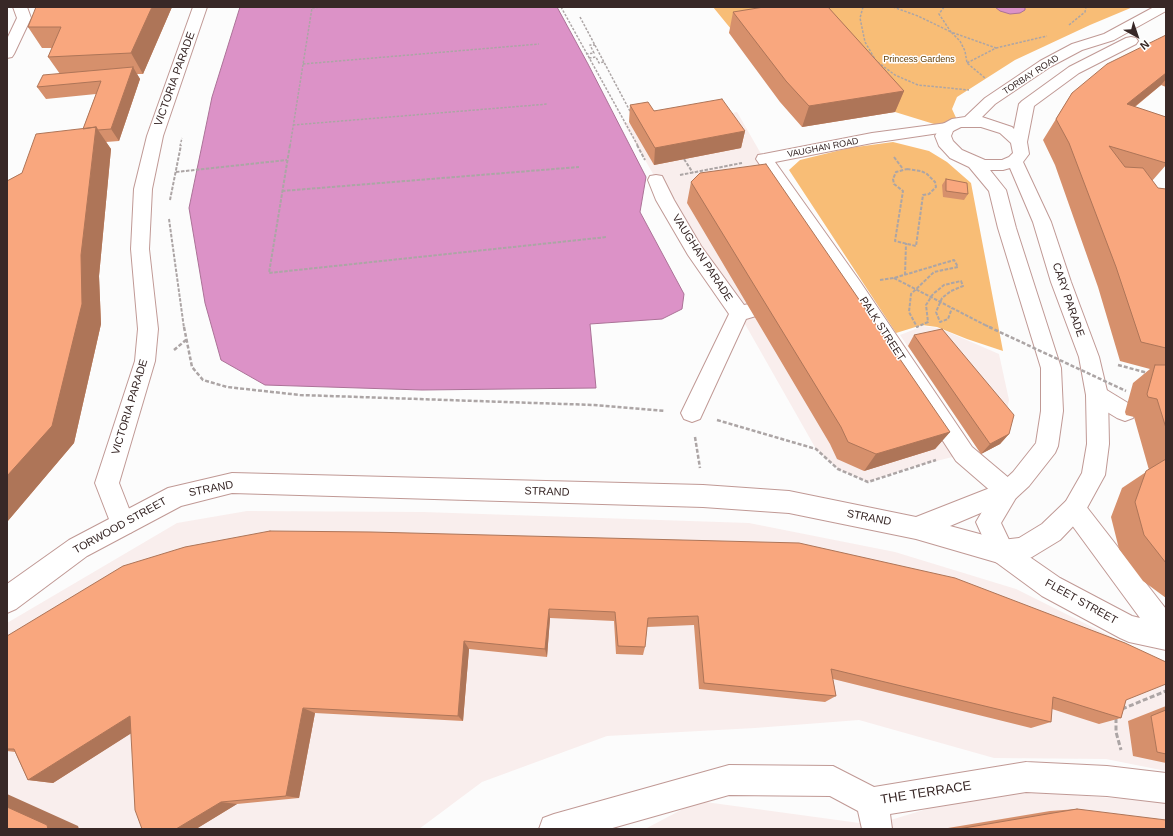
<!DOCTYPE html>
<html>
<head>
<meta charset="utf-8">
<style>
  body { margin:0 }
  #map { position:relative; width:1173px; height:836px; overflow:hidden; background:#fcfcfc; font-family:Helvetica,sans-serif }
  canvas { display:block }
  .frame { position:absolute; inset:0; border:8px solid #382827; pointer-events:none }
  .north { position:absolute; left:1117px; top:16px; width:40px; height:40px; -webkit-text-stroke:3px #fff; paint-order:stroke; rotate:140deg; font-size:11px; font-weight:700; line-height:16px; text-align:center; color:#382827 }
  .north::after { content:''; display:block; margin:auto; width:14px; height:18px; background:#382827; clip-path:polygon(50% 0,100% 100%,50% 72%,0 100%) }
</style>
</head>
<body>
<div id="map">
<canvas width="1173" height="836"></canvas>
<div class="frame"></div>
<div class="north">N</div>
</div>
<script>
const ctx = document.querySelector('canvas').getContext('2d');
ctx.lineJoin = 'round';
function paint(path, color) { ctx.fillStyle = color; ctx.fill(path, 'evenodd'); }
const poly = rows => new Path2D(rows.map(r => 'M' + r).join(''));
function stroke(path, color, width, dash) { ctx.strokeStyle = color; ctx.lineWidth = width; ctx.lineCap = dash ? 'butt' : 'round'; ctx.setLineDash(dash || []); ctx.stroke(path); }
function drawText(font, color, halo, rows, align = 'center') {
  ctx.font = font + ' Helvetica,sans-serif'; ctx.lineWidth = 3; ctx.setLineDash([]); ctx.textBaseline = 'middle'; ctx.strokeStyle = halo; ctx.fillStyle = color; for (const [text, x, y, turn = 0] of rows) {
    ctx.save(); ctx.translate(x, y); ctx.rotate((+turn || 0) * Math.PI / 180); ctx.textAlign = isNaN(turn) ? turn : align; if (halo) ctx.strokeText(text, 0, 0); ctx.fillText(text, 0, 0); ctx.restore();
  }
}
paint(poly([
  [737,112,764,159,964,454,909,468,868,482,838,469,816,449,674,199,663,191,623,122,652,128],
  [923,326,939,328,999,354,1009,400,1000,444,981,454,900,335],
  [247,511,423,512,749,523,895,552,1016,589,1166,664,1166,771,1106,759,994,758,859,720,755,728,607,736,482,782,419,829,7,829,7,623,177,523],
  [993,789,1166,802,1166,829,645,829,698,801,874,825]
]), '#f9eeed');
paint(poly([
  [713,7,1133,7,1090,25,1015,60,957,97,952,109,958,122,947,128,895,112,814,18,729,33,731,29],
  [893,142,929,151,947,162,971,183,1003,351,967,339,937,327,922,325,896,333,789,170,800,160,849,148]
]), '#f8bd76');
const water = poly([
  [240,7,557,7,588,64,646,177,640,212,684,294,682,309,662,319,590,324,596,388,422,390,265,385,221,360,205,303,189,208,212,97,240,7],
  [995,7,1025,7,1025,10,1020,13,1010,14,1000,11,995,7]
]);
paint(water, '#dc92c7');
stroke(water, '#ab7297', 1);
const minor = poly([
  [13,7,27,7,31,18,14,54,12,57,7,58,7,39,17,18,13,7],
  [193,7,207,7,163,136,152,189,149,249,158,329,155,361,119,483,135,524,132,532,123,535,114,532,95,483,135,361,138,329,131,249,134,189,147,136,193,7],
  [947,123,953,125,955,128,953,131,872,143,775,162,859,280,972,447,1016,484,1020,491,1001,523,1011,544,1060,578,1132,616,1140,618,1066,517,1062,509,1066,501,1074,498,1082,501,1166,609,1166,650,1129,642,1120,638,1042,596,993,560,976,522,993,493,956,461,845,290,756,159,758,155,764,154,872,133,947,123],
  [656,175,662,176,674,200,701,246,744,305,749,304,756,306,759,311,756,316,746,319,700,419,692,422,684,419,681,413,729,314,688,255,656,200,648,180,650,176,656,175],
  [1097,386,1105,389,1133,406,1136,412,1133,418,1125,421,1117,418,1089,401,1086,395,1089,389,1097,386],
  [1026,762,1107,766,1166,773,1166,803,1107,796,1026,792,890,814,892,829,862,829,858,811,830,796,729,795,609,829,539,829,543,818,554,814,729,765,833,766,874,787,1026,762]
]);
const major = poly([
  [1154,7,1166,7,1166,11,1114,40,1082,50,1050,67,995,104,982,117,1012,127,1014,129,1019,104,1022,101,1069,67,1126,38,1131,37,1136,38,1138,41,1136,44,1079,73,1034,106,1027,142,1029,154,1023,162,1051,222,1071,282,1099,357,1108,395,1109,444,1105,475,1082,517,1060,540,1032,557,1023,561,1002,564,916,539,789,513,703,507,232,493,181,506,87,556,16,609,7,613,7,584,69,540,168,488,232,473,703,485,789,491,916,517,1000,484,1013,472,1036,443,1041,411,1041,368,998,228,989,191,969,167,950,158,939,146,935,136,941,125,952,119,965,117,985,98,1040,61,1072,44,1104,34,1154,7],
  [961,127,981,127,1000,133,1011,143,1013,153,1009,157,1002,160,985,160,962,150,953,141,951,136,953,131,961,127],
  [1010,168,1033,222,1051,282,1079,357,1086,395,1087,444,1082,473,1066,501,1042,524,1019,538,1002,540,950,526,1016,498,1029,486,1055,453,1058,446,1063,411,1061,368,1016,228,1006,190,990,170,1003,170,1010,168]
]);
stroke(minor, '#c09995', 2);
stroke(major, '#c09995', 2);
stroke(poly([
  [561,7,638,146],
  [863,7,860,18,865,42,876,61,895,75,918,85,969,90],
  [893,7,918,16,951,32,960,41,965,51,967,63,985,78],
  [944,7,939,14,951,32,996,48,967,63],
  [580,17,631,113],
  [1069,25,1085,12,1086,7],
  [996,48,1047,36],
  [586,54,594,53,590,45,595,45],
  [589,58,596,57,599,63,604,62],
  [303,64,539,44],
  [293,125,548,104],
  [180,146,182,138],
  [290,146,312,8,320,7]
]), '#aca5a5', 1.5, [2.5, 1.5]);
stroke(poly([
  [290,145,269,273,607,237],
  [637,145,645,160],
  [894,157,903,169],
  [684,159,693,173],
  [907,169,921,171,927,174,935,182,936,187,929,194,923,195,916,246,895,241,903,191,894,184,893,179,896,172,907,169],
  [176,172,287,160],
  [680,175,742,163],
  [282,191,579,167],
  [170,200,181,145],
  [169,219,184,328],
  [905,275,906,243],
  [894,278,985,325],
  [880,280,894,278,954,260,958,267,934,272,911,294,909,312,917,327,928,322,926,305,933,294,944,285,961,281,963,286,951,291,942,298,936,312,940,322,948,319,952,308]
]), '#aca5a5', 2, [3.5, 1.5]);
stroke(poly([
  [184,327,192,367,203,380,227,387,300,395,594,405,665,411],
  [174,350,186,340],
  [1118,365,1148,373],
  [717,420,816,449,838,469,868,482,936,460],
  [695,437,700,468]
]), '#aca5a5', 2.5, [4, 2]);
stroke(poly([
  [1122,709,1166,691],
  [1116,718,1116,732,1121,750]
]), '#aca5a5', 3, [5, 2.5]);
paint(minor, '#fff');
paint(major, '#fff');
stroke(poly([
  [985,325,992,328]
]), '#aca5a5', 2, [3.5, 1.5]);
stroke(poly([
  [989,327,1126,391]
]), '#aca5a5', 2.5, [4, 2]);
paint(poly([
  [172,7,143,74,137,74,140,79,119,141,106,142,111,149,99,276,101,324,74,443,7,522,7,181,22,173,83,129,96,94,46,99,37,87,60,74,48,57,52,48,42,48,28,27],
  [733,12,904,91,895,112,802,127,780,102,729,33],
  [1166,35,1166,87,1161,85,1135,107,1166,117,1166,165,1152,181,1158,188,1166,189,1166,598,1143,581,1119,549,1111,517,1122,488,1149,470,1134,417,1126,415,1125,412,1133,383,1150,369,1120,361,1098,287,1055,165,1043,140,1072,93],
  [630,105,745,131,741,148,654,165,629,122],
  [946,179,968,194,964,200,943,197,942,185],
  [691,182,950,432,935,449,864,471,837,459,830,444,687,203],
  [914,335,1009,434,1000,444,981,454,908,346],
  [270,531,1126,700,1121,718,1099,724,1052,709,1051,722,1031,728,833,679,836,696,825,702,699,689,694,625,647,627,645,647,643,655,616,654,614,621,550,618,547,657,469,649,463,721,315,713,299,798,237,804,196,829,142,829,131,733,53,783,28,780,15,752,7,751,7,636],
  [1166,706,1166,763,1133,756,1128,721],
  [1077,809,1166,829,942,829,1050,811]
]), '#d6906c');
paint(poly([
  [152,7,172,7,143,74,131,53],
  [133,67,140,79,119,141,111,129],
  [1166,73,1166,79,1161,85,1112,125,1127,104],
  [904,91,895,112,802,127,809,106],
  [96,127,111,149,99,276,101,324,74,443,7,522,7,476,81,255],
  [745,131,741,148,654,165,655,148],
  [950,432,935,449,864,471,876,454],
  [1009,434,1000,444,981,454,990,444],
  [549,609,550,618,547,657,545,649],
  [464,641,469,649,463,721,458,716],
  [303,708,315,713,299,798,286,796],
  [130,716,149,722,53,783,28,780],
  [7,794,78,826,79,829,48,829,7,807],
  [221,802,237,804,196,829,176,829]
]), '#ae7558');
const building = poly([
  [36,7,152,7,131,53,48,57,61,27,28,27,36,7],
  [764,7,828,7,904,91,809,106,786,81,733,12,764,7],
  [1166,35,1166,73,1127,104,1166,117,1166,163,1109,146,1125,167,1143,168,1158,188,1166,189,1166,348,1141,342,1116,267,1069,143,1056,119,1072,93,1107,64,1166,35],
  [133,67,111,129,98,130,96,127,83,129,101,81,37,87,43,75,133,67],
  [722,99,745,131,655,148,630,105,648,102,654,111,722,99],
  [96,127,81,255,82,304,52,426,7,476,7,181,22,173,36,134,96,127],
  [766,164,950,432,876,454,848,442,841,427,691,182,700,173,766,164],
  [946,179,967,183,968,194,946,191,946,179],
  [942,329,1014,415,1009,434,990,444,914,335,942,329],
  [1155,365,1166,365,1166,428,1157,399,1148,397,1147,394,1155,365],
  [1166,459,1166,563,1144,535,1135,502,1146,471,1166,459],
  [270,531,371,532,799,543,955,578,1125,643,1166,662,1166,684,1126,700,1121,718,1053,697,1051,722,831,669,836,696,704,683,698,616,648,618,645,647,618,646,615,612,549,609,545,649,464,641,458,716,303,708,286,796,221,802,176,829,142,829,135,810,130,716,28,780,14,749,7,749,7,636,123,566,185,547,270,531],
  [1166,710,1166,754,1157,752,1151,716,1166,710],
  [7,807,47,825,48,829,7,829,7,807],
  [1077,809,1166,820,1166,829,958,829,1077,809]
]);
paint(building, '#f9a77e');
stroke(building, '#ae7558', 1);
drawText('9px', '#674006', '#fff', [
  ["Princess Gardens",919,60]
]);
drawText('9px', '#382827', '#fff', [
  ["TORBAY ROAD",1031,75,-33],
  ["VAUGHAN ROAD",823,148,-11]
]);
drawText('11px', '#382827', '#fff', [
  ["VICTORIA PARADE",175,79,-70],
  ["VAUGHAN PARADE",702,258,57],
  ["CARY PARADE",1068,300,71],
  ["PALK STREET",882,329,57],
  ["VICTORIA PARADE",130,407,-73],
  ["STRAND",211,489,-11],
  ["STRAND",547,492,2],
  ["STRAND",869,518,11],
  ["TORWOOD STREET",120,526,-29],
  ["FLEET STREET",1081,602,29]
]);
drawText('13px', '#382827', '#fff', [
  ["THE TERRACE",926,793,-9]
]);
</script>
</body>
</html>
